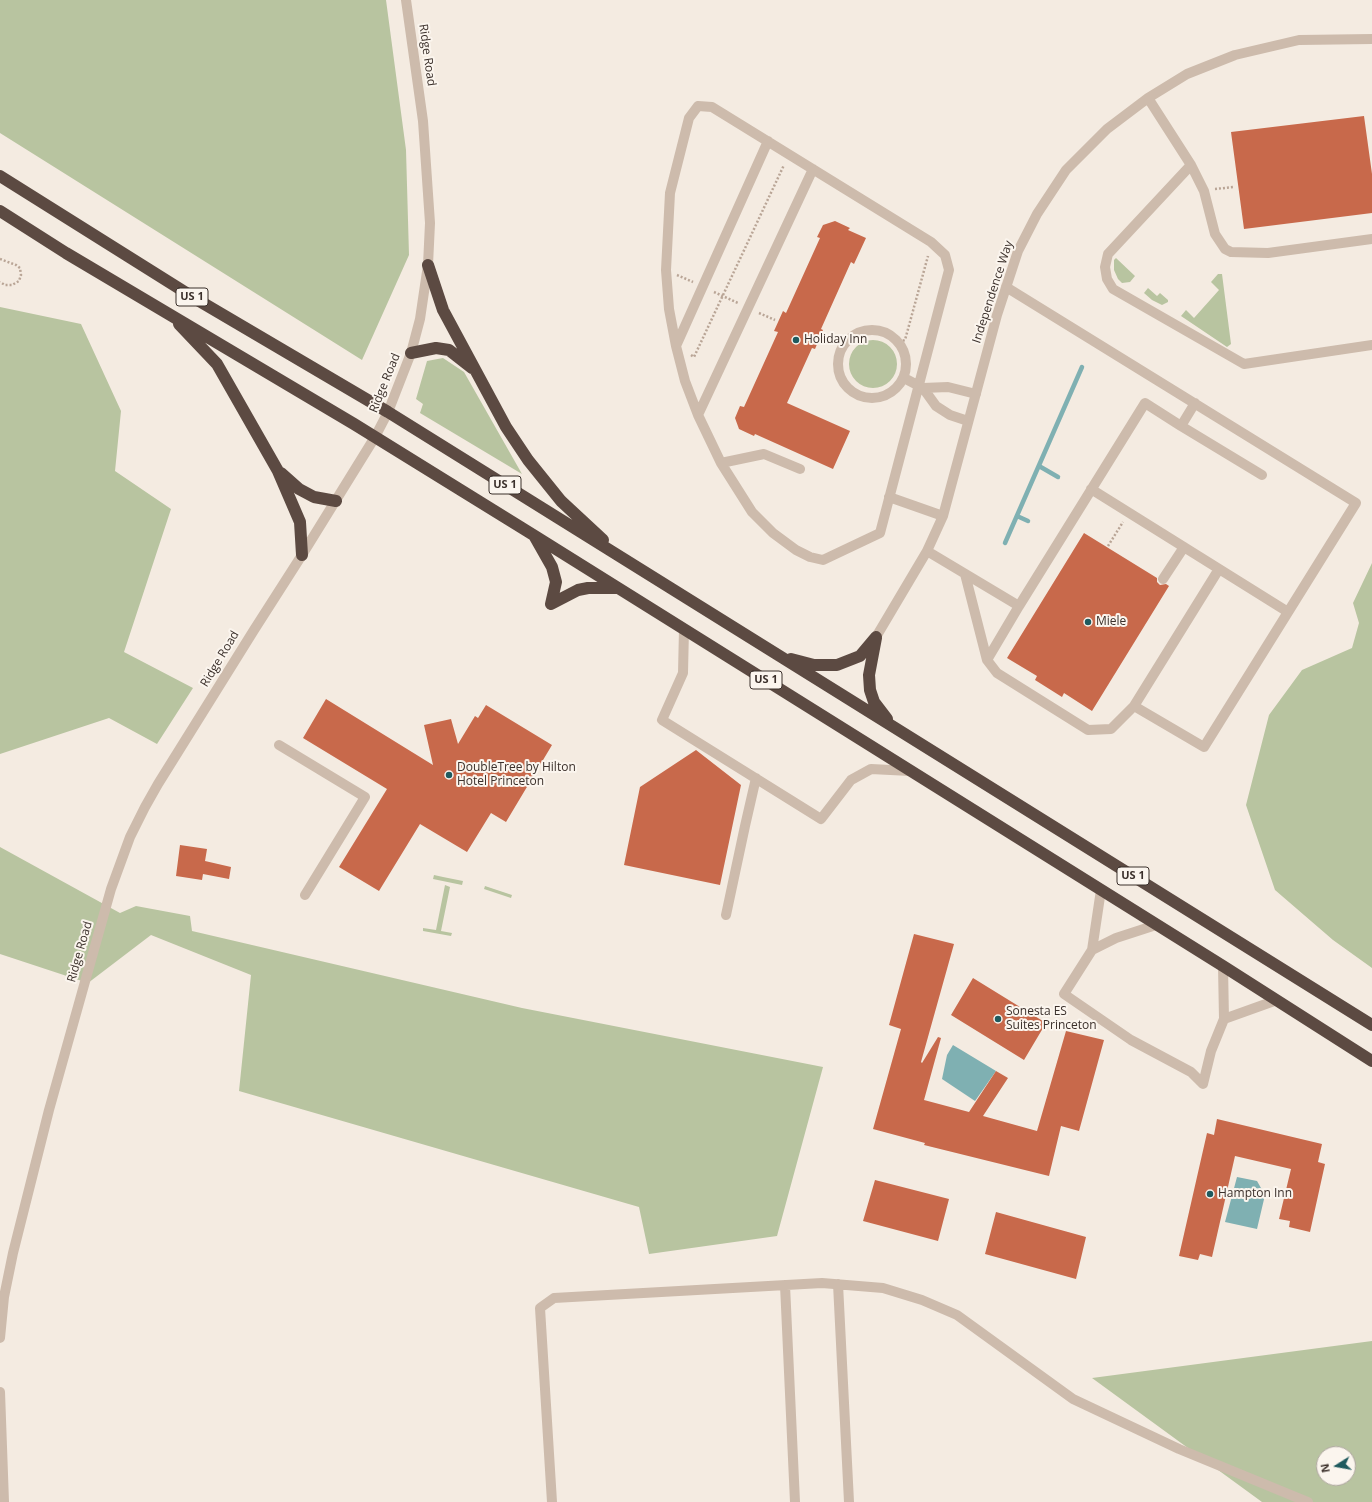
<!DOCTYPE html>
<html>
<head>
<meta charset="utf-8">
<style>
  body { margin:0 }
  #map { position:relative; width:1372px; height:1502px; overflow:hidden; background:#f4ebe1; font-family:"Open Sans",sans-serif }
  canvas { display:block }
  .north { position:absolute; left:1316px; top:1446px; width:40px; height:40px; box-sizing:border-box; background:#fbf5ee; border:1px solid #aea6a0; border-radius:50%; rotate:259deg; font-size:11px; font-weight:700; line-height:16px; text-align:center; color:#3b302b }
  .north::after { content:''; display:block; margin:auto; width:14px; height:18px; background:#1f5a5e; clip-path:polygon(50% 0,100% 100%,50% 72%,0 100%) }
</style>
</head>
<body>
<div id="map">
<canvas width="1372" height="1502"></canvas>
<div class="north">N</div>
</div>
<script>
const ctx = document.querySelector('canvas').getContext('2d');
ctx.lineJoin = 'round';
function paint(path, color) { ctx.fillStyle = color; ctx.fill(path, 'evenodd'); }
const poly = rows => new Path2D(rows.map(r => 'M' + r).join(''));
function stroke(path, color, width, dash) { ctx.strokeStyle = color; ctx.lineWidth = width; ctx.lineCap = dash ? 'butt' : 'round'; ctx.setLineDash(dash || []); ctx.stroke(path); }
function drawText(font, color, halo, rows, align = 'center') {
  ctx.font = font + ' "Open Sans",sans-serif'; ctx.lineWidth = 4; ctx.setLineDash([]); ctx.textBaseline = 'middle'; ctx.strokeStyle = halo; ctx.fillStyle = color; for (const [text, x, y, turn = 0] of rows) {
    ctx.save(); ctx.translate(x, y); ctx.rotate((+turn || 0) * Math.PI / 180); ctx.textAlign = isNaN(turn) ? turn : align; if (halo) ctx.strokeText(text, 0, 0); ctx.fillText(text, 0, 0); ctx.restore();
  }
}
paint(poly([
  [0,0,386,0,406,150,409,255,362,360,0,133],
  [1116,258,1135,276,1130,282,1122,283,1118,279,1114,270,1114,260],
  [1218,274,1222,274,1231,344,1227,347,1181,316,1186,310,1194,318,1219,290,1211,282],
  [1148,288,1157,296,1160,293,1168,300,1168,302,1162,305,1152,300,1144,293],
  [0,307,81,324,121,411,115,471,171,509,124,652,193,688,157,744,109,718,0,754],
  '849 364a24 24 0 1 1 48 0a24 24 0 1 1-48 0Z',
  [443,358,464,372,522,474,420,413,423,404,416,399,427,361],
  [1372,563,1372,968,1333,940,1275,890,1246,805,1269,715,1302,670,1352,648,1359,623,1353,603],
  [0,847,120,913,136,906,190,916,192,931,522,1008,823,1067,777,1236,649,1254,639,1207,239,1091,251,975,151,935,88,983,0,954],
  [434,875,443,877,463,881,462,885,433,879],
  [445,885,450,887,441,931,452,933,451,936,423,931,423,928,436,930],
  [485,886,512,895,511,898,484,889],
  [1372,1341,1372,1502,1262,1502,1092,1378],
  [1324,1454,1348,1454,1348,1478,1324,1478]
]), '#b8c4a0');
paint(poly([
  [953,1045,996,1071,975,1101,942,1079,947,1055],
  [1237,1177,1257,1181,1265,1195,1257,1229,1225,1222]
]), '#7fb0b2');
stroke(poly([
  [1039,466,1058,477],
  [1017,516,1028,521],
  [1005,543,1082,367]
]), '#7fb0b2', 4.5);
paint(poly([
  [1364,116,1372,174,1372,213,1244,229,1231,132],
  [835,221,850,228,848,230,866,238,854,264,851,262,821,329,823,330,815,349,812,348,787,403,850,431,833,469,755,434,754,436,739,429,735,418,740,406,744,407,778,332,774,331,783,311,786,313,820,238,817,237,823,225],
  [1084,533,1157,578,1157,582,1160,585,1166,584,1169,586,1092,711,1064,693,1062,697,1035,680,1037,676,1007,658],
  [326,699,433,765,424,725,451,719,458,744,475,716,478,718,486,705,552,745,506,822,491,813,467,852,420,824,379,891,339,867,387,789,303,738],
  [696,750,741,785,720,885,624,865,640,787],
  [180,845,207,849,205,861,231,867,229,879,203,874,202,880,176,876],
  [914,934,954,944,921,1062,922,1063,938,1037,941,1038,924,1100,969,1112,996,1071,1008,1078,983,1116,1037,1131,1066,1031,1104,1040,1079,1131,1061,1126,1049,1176,924,1145,925,1143,873,1129,901,1029,889,1025],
  [973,978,1046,1023,1024,1060,951,1015],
  [1217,1119,1322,1144,1318,1162,1325,1164,1310,1232,1289,1227,1290,1221,1279,1219,1291,1169,1235,1156,1212,1257,1200,1254,1198,1260,1179,1256,1207,1133,1214,1135],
  [875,1180,949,1199,938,1241,863,1221],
  [996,1212,1086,1237,1076,1279,985,1254]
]), '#c8694b');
stroke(poly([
  [1215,189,1234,187],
  [0,259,16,265,20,268,21,275,19,281,12,285,5,285,0,282],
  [677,275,693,282],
  [714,292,738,303],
  [759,313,775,320],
  [899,342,905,340,928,256],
  [691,355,694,357,784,165],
  [1108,546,1123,522]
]), '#b9a596', 2.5, [2, 2]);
stroke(poly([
  [1148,98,1191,165,1204,191,1215,234,1225,249,1231,252,1268,253,1372,239],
  [698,106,712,107,931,242,945,255,949,270,880,533,823,560,810,557,796,550,773,533,752,512,721,463,698,415,685,381,676,346,669,309,666,270,670,193,689,118,698,106],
  [1191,165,1108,254,1105,267,1107,279,1113,289,1244,364,1372,345],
  '838 364a34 34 0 1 1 68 0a34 34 0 1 1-68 0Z',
  [676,346,768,141],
  [904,378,923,388,936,406,950,415,968,421],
  [923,388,948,387,976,394],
  [698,415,813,169],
  [1181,426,1262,475],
  [721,463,764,454,800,469],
  [1091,489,1288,612],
  [889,497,943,516],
  [927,551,1019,606,987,660],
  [965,574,987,660,997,673,1088,730,1111,729,1134,706,1204,747,1356,503,1006,287],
  [1163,579,1184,547],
  [1019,606,1145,403,1181,426,1195,403],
  [684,629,683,673,662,720,821,819,851,780,871,769,910,771],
  [876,637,927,551,943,516,997,315,1018,251,1037,214,1066,170,1107,129,1148,98,1187,74,1235,55,1299,40,1372,39],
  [1134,706,1219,569],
  [279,745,365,797,305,895],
  [1101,890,1092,950,1064,994,1131,1040,1191,1072,1203,1084,1211,1051,1224,1019,1223,966],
  [726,915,745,826,756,778],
  [1092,950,1116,938,1156,925],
  [1224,1019,1277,1000],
  [838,1284,849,1502],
  [785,1285,795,1502],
  [0,1338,4,1297,13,1253,49,1110,111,889,130,837,145,807,158,784,254,630,302,555,375,437,388,412,411,353,420,319,428,265,430,223,423,121,406,0],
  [0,1392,4,1502],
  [552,1502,540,1308,554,1298,822,1283,883,1288,922,1300,957,1315,1073,1399,1179,1449,1308,1502]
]), '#cdbbac', 10);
stroke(poly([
  [0,176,196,299,388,412,1372,1025],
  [0,211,66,253,354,424,535,536,1223,966,1372,1061],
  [428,265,443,310,506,427,528,460,561,501,603,540],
  [179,324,217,364,278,471,300,522,302,555],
  [411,353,436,348,449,350,472,368],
  [281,473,299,489,314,497,336,501],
  [535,537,552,567,556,582,551,604],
  [551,604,578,590,588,588,618,588],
  [876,638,869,675,870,690,874,702,887,719],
  [791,659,814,665,837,665,860,656,876,637]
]), '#5c4a42', 12);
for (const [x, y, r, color] of [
  [796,340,4,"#1f5a5e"],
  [1088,622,4,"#1f5a5e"],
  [449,775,4,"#1f5a5e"],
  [998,1019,4,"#1f5a5e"],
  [1210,1194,4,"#1f5a5e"]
]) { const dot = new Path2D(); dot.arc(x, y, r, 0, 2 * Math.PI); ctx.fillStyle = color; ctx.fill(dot); stroke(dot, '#fbf5ee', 1.5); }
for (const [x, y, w] of [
  [192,297,32],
  [505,485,32],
  [766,680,32],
  [1133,876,32]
]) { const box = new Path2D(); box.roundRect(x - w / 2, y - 9, w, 18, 3); ctx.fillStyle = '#fbf5ee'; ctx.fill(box); stroke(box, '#3b302b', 1); }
drawText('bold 11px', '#3b302b', null, [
  ["US 1",192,297],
  ["US 1",505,485],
  ["US 1",766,680],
  ["US 1",1133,876]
]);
drawText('12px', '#3b302b', '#fbf5ee', [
  ["Ridge Road",427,55,82],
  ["Independence Way",993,292,-72],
  ["Ridge Road",385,383,-68],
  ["Ridge Road",220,659,-59],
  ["Ridge Road",80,952,-74]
]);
drawText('12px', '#3b302b', '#fbf5ee', [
  ["Holiday Inn",804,340],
  ["Miele",1096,622],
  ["DoubleTree by Hilton",457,768],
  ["Hotel Princeton",457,782],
  ["Sonesta ES",1006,1012],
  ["Suites Princeton",1006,1026],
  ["Hampton Inn",1218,1194]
], 'left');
</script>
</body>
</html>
